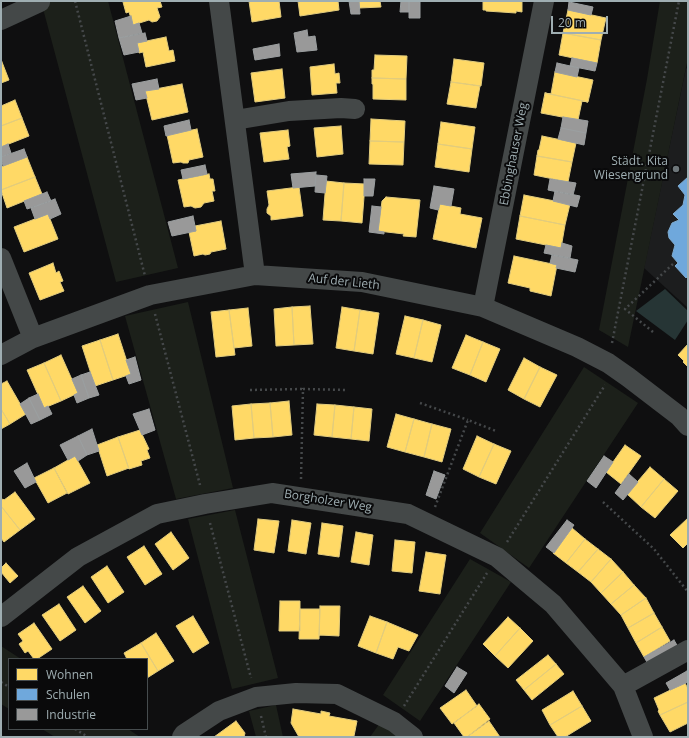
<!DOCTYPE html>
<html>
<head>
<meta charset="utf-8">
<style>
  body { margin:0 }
  #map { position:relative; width:689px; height:738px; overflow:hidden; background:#0f0f10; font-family:"Open Sans",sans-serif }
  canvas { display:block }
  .frame { position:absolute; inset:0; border:2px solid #9faeb2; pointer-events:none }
  .legend { position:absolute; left:8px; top:658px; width:140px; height:72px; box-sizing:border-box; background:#0a0a0b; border:1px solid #464c4e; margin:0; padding:5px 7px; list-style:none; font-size:12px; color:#9faeb2 }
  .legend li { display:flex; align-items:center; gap:8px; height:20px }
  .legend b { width:20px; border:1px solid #464c4e }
  .scale { position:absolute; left:551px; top:16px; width:57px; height:18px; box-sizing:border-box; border:2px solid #9faeb2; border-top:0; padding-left:5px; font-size:12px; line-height:14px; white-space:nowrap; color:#9faeb2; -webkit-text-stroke:3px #0a0a0b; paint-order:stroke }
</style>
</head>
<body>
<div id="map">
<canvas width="689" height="738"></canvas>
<div class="frame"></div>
<ul class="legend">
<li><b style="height:11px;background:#ffd966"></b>Wohnen</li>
<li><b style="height:11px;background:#6fa8dc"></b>Schulen</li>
<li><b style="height:11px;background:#999"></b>Industrie</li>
</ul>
<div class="scale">20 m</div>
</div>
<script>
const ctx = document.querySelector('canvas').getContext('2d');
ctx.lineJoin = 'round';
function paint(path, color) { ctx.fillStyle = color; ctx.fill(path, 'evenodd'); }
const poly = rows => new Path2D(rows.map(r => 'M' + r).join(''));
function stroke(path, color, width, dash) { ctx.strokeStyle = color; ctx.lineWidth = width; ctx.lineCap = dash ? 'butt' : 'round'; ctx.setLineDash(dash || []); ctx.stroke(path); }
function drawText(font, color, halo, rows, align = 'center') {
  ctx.font = font + ' "Open Sans",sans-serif'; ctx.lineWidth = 4; ctx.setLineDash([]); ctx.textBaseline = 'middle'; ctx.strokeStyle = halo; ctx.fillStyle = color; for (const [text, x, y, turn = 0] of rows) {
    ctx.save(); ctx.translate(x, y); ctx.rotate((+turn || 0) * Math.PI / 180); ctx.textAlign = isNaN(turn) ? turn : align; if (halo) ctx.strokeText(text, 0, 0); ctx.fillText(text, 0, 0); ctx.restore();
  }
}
paint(poly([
  [686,68,688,70,688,308,644,268]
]), '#1c1d1e');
paint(poly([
  [41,1,108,1,178,268,116,282],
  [660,1,688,1,688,58,628,347,599,330,647,79],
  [188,302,233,488,176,499,125,316],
  [584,367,638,403,529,568,480,533],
  [235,510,278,678,232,689,188,519],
  [470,559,511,582,420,721,383,695],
  [1,646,21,659,9,659,9,709,1,704],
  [276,705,283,737,256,737,249,711],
  [380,723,398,737,370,737],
  [42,729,128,729,140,737,55,737]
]), '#1c201a');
paint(poly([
  [665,289,688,311,688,320,675,340,636,311]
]), '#263535');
const homes = poly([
  [127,1,160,1,162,7,157,8,160,17,157,21,152,22,149,20,133,25,129,12,126,13,123,2,127,1],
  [249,1,279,1,281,17,252,22,249,1],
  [298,1,338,1,339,10,300,16,298,1],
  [359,1,380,1,381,7,359,8,359,1],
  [483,1,522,1,522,12,516,11,516,13,486,11,486,10,483,10,483,1],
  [568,10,606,18,601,40,563,33,568,10],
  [563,33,601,40,597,63,559,55,563,33],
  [166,37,169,51,173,50,175,61,146,67,143,52,139,53,137,43,166,37],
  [375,55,407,56,406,79,372,78,372,70,374,70,375,55],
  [454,59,484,63,481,86,451,82,454,59],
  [2,62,9,80,1,83,1,63,2,62],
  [334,64,335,74,339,73,340,83,336,83,337,93,312,95,310,67,334,64],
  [282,69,285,98,255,102,251,73,282,69],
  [555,72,593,80,588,102,545,93,551,94,555,72],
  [372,78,406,79,406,100,373,99,373,84,372,84,372,78],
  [451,82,480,86,476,108,447,104,451,82],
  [182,84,188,112,152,120,145,91,182,84],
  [545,93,588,102,582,101,578,120,541,113,545,93],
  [15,100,22,118,1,126,1,106,15,100],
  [22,118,29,136,1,147,1,126,22,118],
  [371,119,405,121,404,142,370,141,371,119],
  [441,122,475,127,472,149,438,144,441,122],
  [341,126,343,154,317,157,314,128,341,126],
  [197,129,203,157,189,160,188,163,183,163,181,162,173,163,167,135,197,129],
  [288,130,290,146,287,147,289,159,264,162,260,133,288,130],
  [542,136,576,143,572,162,537,156,538,150,539,150,542,136],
  [370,141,404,142,403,165,369,164,370,141],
  [438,144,472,149,469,172,435,167,438,144],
  [537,156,572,162,568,182,534,175,537,156],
  [27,157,35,177,1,190,1,167,27,157],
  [209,174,210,179,213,179,215,191,212,191,214,201,204,203,201,207,195,208,191,206,184,207,178,180,209,174],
  [35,177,42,194,7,208,1,190,35,177],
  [326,181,344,183,341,221,323,220,326,181],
  [344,183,365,184,362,223,341,221,344,183],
  [299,187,303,216,271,220,271,216,267,213,267,209,269,205,267,191,299,187],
  [524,195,570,204,565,225,520,216,524,195],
  [386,197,420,200,416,237,403,236,404,234,378,231,382,201,386,197],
  [440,204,461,208,460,214,482,218,476,248,433,239,440,204],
  [48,214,58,239,24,252,14,227,48,214],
  [520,216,565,225,561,248,516,239,520,216],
  [221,221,226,249,211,252,210,254,205,255,203,254,194,256,189,232,196,231,195,226,221,221],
  [514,256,557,265,551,296,530,291,530,288,508,283,514,256],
  [53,263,56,273,59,271,63,281,60,282,64,291,40,300,29,273,53,263],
  [310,306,313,344,294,345,292,307,310,306],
  [292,307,294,345,276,346,274,309,292,307],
  [342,307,360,310,354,351,336,348,342,307],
  [248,308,252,346,234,348,229,310,248,308],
  [229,310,235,355,216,357,211,312,229,310],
  [360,310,379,313,373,354,354,351,360,310],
  [405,316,423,320,414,358,396,354,405,316],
  [423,320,441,325,432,362,414,358,423,320],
  [118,334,131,374,113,380,100,340,118,334],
  [466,335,483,342,470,375,452,368,466,335],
  [100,340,113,380,95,386,82,346,100,340],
  [483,342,500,349,486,382,470,375,483,342],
  [688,344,688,367,683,362,684,361,678,355,688,344],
  [61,355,78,393,61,401,44,363,61,355],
  [524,358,540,367,524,399,508,390,524,358],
  [44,363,61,401,44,408,27,370,44,363],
  [540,367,557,375,540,407,524,399,540,367],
  [7,381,26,414,10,424,1,409,1,384,7,381],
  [289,401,292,435,273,437,270,403,289,401],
  [270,403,273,437,254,438,251,404,270,403],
  [251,404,254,438,235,440,232,406,251,404],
  [317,404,335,405,332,437,314,435,317,404],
  [335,405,354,407,351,439,332,437,335,405],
  [354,407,372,409,369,441,351,439,354,407],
  [1,409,10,424,1,429,1,409],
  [396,414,414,419,405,452,387,447,396,414],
  [414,419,432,424,424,457,405,452,414,419],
  [432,424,451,429,442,462,424,457,432,424],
  [140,430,149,449,147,450,150,458,141,461,142,465,129,469,118,437,140,430],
  [477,436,494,444,479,477,463,469,477,436],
  [118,437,129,469,129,468,107,476,97,445,118,437],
  [494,444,511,451,496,484,479,477,494,444],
  [625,445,641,456,621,484,606,472,625,445],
  [75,456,90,483,68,494,54,468,75,456],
  [650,467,664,479,641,507,627,494,650,467],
  [54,468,67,493,48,503,34,478,54,468],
  [664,479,678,491,655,518,641,507,664,479],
  [15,492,35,519,20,530,1,506,1,500,3,499,4,500,15,492],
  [1,506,20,530,4,542,1,538,1,506],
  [688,518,688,543,683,548,670,535,688,518],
  [258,519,279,521,274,553,254,550,258,519],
  [292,520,311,523,306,554,288,551,292,520],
  [322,523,343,526,339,557,318,554,322,523],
  [572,528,585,539,566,563,553,553,572,528],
  [171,532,189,558,173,570,155,544,171,532],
  [356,532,373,535,369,565,351,562,356,532],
  [585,539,598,549,578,572,566,563,585,539],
  [395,540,415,542,412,573,392,571,395,540],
  [144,546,162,574,145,585,127,557,144,546],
  [598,549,611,559,591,582,578,572,598,549],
  [426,552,446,555,440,594,419,591,426,552],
  [611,559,623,572,601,593,591,582,611,559],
  [6,563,18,576,10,583,1,572,1,568,6,563],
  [107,566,124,592,108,603,91,577,107,566],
  [623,572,634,585,611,604,601,593,623,572],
  [634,585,646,598,621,615,611,604,634,585],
  [83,586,101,611,85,623,67,597,83,586],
  [646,598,654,613,628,628,621,615,646,598],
  [280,601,300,601,300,631,279,631,280,601],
  [59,604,76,630,60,641,42,615,59,604],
  [320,606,340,606,339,636,319,635,320,606],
  [300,609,320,609,319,639,299,639,300,609],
  [654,613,662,627,636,643,628,628,654,613],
  [193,616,209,643,193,653,176,626,193,616],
  [370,616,387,622,376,653,358,646,370,616],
  [508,617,520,628,495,656,483,644,508,617],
  [387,622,418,635,409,651,398,647,393,659,376,653,387,622],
  [34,623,52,649,37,659,34,659,28,651,25,653,19,644,23,641,18,634,34,623],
  [662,627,670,641,644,657,636,643,662,627],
  [520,628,533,641,508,668,495,656,520,628],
  [156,633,174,661,158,671,141,643,156,633],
  [141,643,158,671,147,678,147,659,127,659,124,653,141,643],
  [548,655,556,664,524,690,516,680,548,655],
  [556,664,564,674,532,700,524,690,556,664],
  [685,683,688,689,688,702,660,715,658,711,659,710,654,698,685,683],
  [466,690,477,706,452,724,440,708,466,690],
  [573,691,582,706,550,725,542,710,573,691],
  [688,702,688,723,670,732,660,715,688,702],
  [479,704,490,719,467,737,464,737,454,723,479,704],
  [582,706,591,721,565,737,558,737,550,725,582,706],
  [293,709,321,714,321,711,330,713,329,716,357,721,354,736,352,737,299,737,291,723,293,709],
  [236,721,245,733,244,737,214,737,236,721],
  [489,721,500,737,467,737,489,721]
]);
paint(homes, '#ffd966');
stroke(homes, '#e2cc7d', 1);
const schools = poly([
  [688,177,688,276,686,278,675,266,678,263,672,256,675,245,669,238,668,232,672,223,679,220,673,214,683,205,685,195,678,186,688,177]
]);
paint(schools, '#6fa8dc');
stroke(schools, '#7daacf', 1);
const industry = poly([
  [349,1,359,1,360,14,351,14,349,1],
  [401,1,409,1,409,12,400,12,401,1],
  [409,1,420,1,420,18,409,18,409,1],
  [569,2,593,7,591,15,568,10,569,2],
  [131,16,133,25,139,23,142,33,119,38,115,21,131,16],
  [307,30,308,37,315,36,317,50,297,52,294,33,307,30],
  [145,33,147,41,137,43,139,52,124,55,119,38,145,33],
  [279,44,280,56,255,60,253,49,279,44],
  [572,58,597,63,595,71,570,66,572,58],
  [557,63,579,68,577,77,555,72,557,63],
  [157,79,159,89,145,91,147,98,136,100,132,84,157,79],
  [563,117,588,121,586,133,561,128,563,117],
  [189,120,191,130,166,136,164,126,189,120],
  [561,128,586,133,584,145,558,139,561,128],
  [8,144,11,153,1,157,1,147,8,144],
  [24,149,27,157,3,166,1,157,24,149],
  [205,165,207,174,183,179,181,170,205,165],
  [316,172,315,186,293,188,291,174,316,172],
  [316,175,327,176,325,193,315,192,316,175],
  [364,179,375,179,373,196,364,196,364,179],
  [550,179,576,183,573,195,548,190,550,179],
  [434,186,454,189,451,206,440,204,438,210,430,208,434,186],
  [555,191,580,196,577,207,553,201,555,191],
  [47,192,51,201,27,209,24,201,47,192],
  [55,199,61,214,50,219,48,214,35,219,31,208,55,199],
  [372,206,381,207,378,231,384,232,384,234,369,232,372,206],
  [193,216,196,231,172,236,168,222,193,216],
  [562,243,572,246,570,258,544,253,546,245,561,248,562,243],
  [552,255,578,260,575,272,556,268,557,265,550,263,552,255],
  [135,357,141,380,129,384,126,376,131,374,126,360,135,357],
  [90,372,99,395,89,398,81,375,90,372],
  [81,375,89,398,77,403,74,395,78,393,72,379,81,375],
  [38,394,44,408,48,406,52,414,40,420,29,398,38,394],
  [29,398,40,420,31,424,20,404,29,398],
  [149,409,155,430,142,435,133,414,149,409],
  [92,429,99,451,87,455,78,436,92,429],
  [78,436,87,455,78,461,75,456,68,460,60,445,78,436],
  [604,456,613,462,596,488,587,481,604,456],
  [27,463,36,482,25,488,14,471,27,463],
  [434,471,445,475,436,499,426,495,434,471],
  [629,474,638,482,623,500,615,493,629,474],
  [567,520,574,525,554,553,546,547,567,520],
  [674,640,678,647,648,664,644,657,674,640],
  [457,667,467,673,454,693,445,686,457,667],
  [687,671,688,682,670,690,666,683,687,671]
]);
paint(industry, '#999');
stroke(industry, '#9b9fa0', 1);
stroke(poly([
  [75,1,145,276],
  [155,314,200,485],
  [653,332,625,309,674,263],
  [612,343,679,1],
  [250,390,303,389],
  [420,403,468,420],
  [301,479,303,389,348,390],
  [603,502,654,549,688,592],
  [435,507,468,420,496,431],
  [210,523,251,678],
  [507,542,605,385],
  [1,682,9,687],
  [404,706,487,573],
  [261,716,266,737],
  [75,729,88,737]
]), '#45484a', 2.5, [2, 3]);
stroke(poly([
  [219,1,255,275],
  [1,20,40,2],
  [235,120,289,111,341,108,355,109],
  [1,258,33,338],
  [483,307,544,1],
  [1,355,33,338,150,295,255,275,362,282,483,307,577,347,608,363,628,377,679,416,688,426],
  [1,617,78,557,157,514,205,504,272,493,408,514,497,557,553,604,623,686,643,737],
  [623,686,688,650],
  [182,737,184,734,219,711,256,697,296,693,337,694,394,722,413,737]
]), '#444848', 20);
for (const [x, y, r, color] of [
  [676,169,4,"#6d7679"]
]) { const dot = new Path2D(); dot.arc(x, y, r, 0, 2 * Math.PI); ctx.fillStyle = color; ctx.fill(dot); stroke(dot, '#0a0a0b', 1.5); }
drawText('12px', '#9faeb2', '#0a0a0b', [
  ["Ebbinghauser Weg",514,154,-79],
  ["Auf der Lieth",344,282,6],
  ["Borgholzer Weg",328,501,9]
]);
drawText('12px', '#9faeb2', '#0a0a0b', [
  ["Städt. Kita",668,162],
  ["Wiesengrund",668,176]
], 'right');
</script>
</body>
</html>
